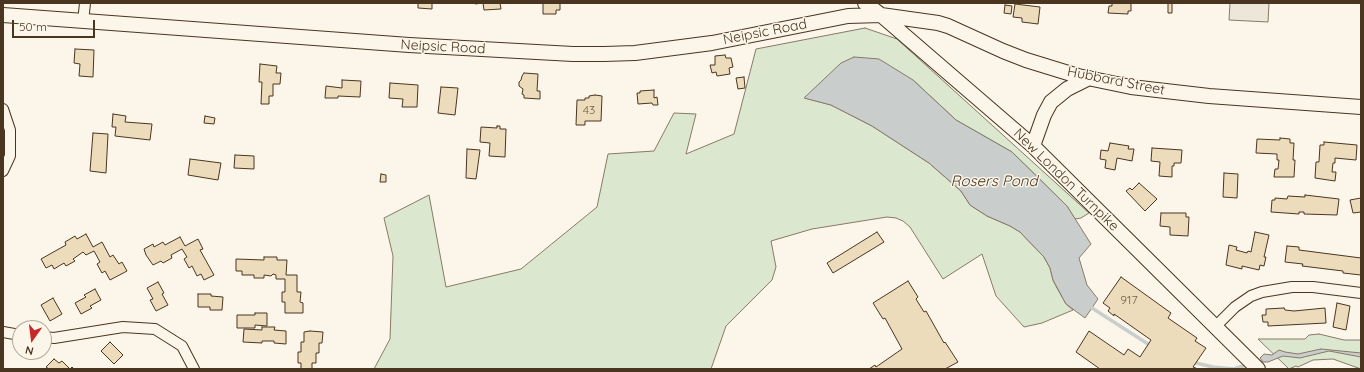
<!DOCTYPE html>
<html>
<head>
<meta charset="utf-8">
<style>
  body { margin:0 }
  #map { position:relative; width:1364px; height:372px; overflow:hidden; background:#fbf6e9; font-family:Quicksand,sans-serif }
  canvas { display:block }
  .frame { position:absolute; inset:0; border:4px solid #4a3520; pointer-events:none }
  .north { position:absolute; left:12px; top:320px; width:40px; height:40px; box-sizing:border-box; background:#fbf6e9; border:1px solid #b4a999; border-radius:50%; rotate:194deg; font-size:11px; font-weight:700; line-height:16px; text-align:center; color:#4a3520 }
  .north::after { content:''; display:block; margin:auto; width:14px; height:18px; background:#c62828; clip-path:polygon(50% 0,100% 100%,50% 72%,0 100%) }
  .scale { position:absolute; left:12px; top:20px; width:83px; height:18px; box-sizing:border-box; border:2px solid #4a3520; border-top:0; padding-left:5px; font-size:12px; line-height:14px; white-space:nowrap; color:#4a3520; -webkit-text-stroke:3px #fbf6e9; paint-order:stroke }
</style>
</head>
<body>
<div id="map">
<canvas width="1364" height="372"></canvas>
<div class="frame"></div>
<div class="north">N</div>
<div class="scale">50 m</div>
</div>
<script>
const ctx = document.querySelector('canvas').getContext('2d');
ctx.lineJoin = 'round';
function paint(path, color) { ctx.fillStyle = color; ctx.fill(path, 'evenodd'); }
const poly = rows => new Path2D(rows.map(r => 'M' + r).join(''));
function stroke(path, color, width, dash) { ctx.strokeStyle = color; ctx.lineWidth = width; ctx.lineCap = dash ? 'butt' : 'round'; ctx.setLineDash(dash || []); ctx.stroke(path); }
function drawText(font, color, halo, rows, align = 'center') {
  ctx.font = font + ' Quicksand,sans-serif'; ctx.lineWidth = 3; ctx.setLineDash([]); ctx.textBaseline = 'middle'; ctx.strokeStyle = halo; ctx.fillStyle = color; for (const [text, x, y, turn = 0] of rows) {
    ctx.save(); ctx.translate(x, y); ctx.rotate((+turn || 0) * Math.PI / 180); ctx.textAlign = isNaN(turn) ? turn : align; if (halo) ctx.strokeText(text, 0, 0); ctx.fillText(text, 0, 0); ctx.restore();
  }
}
const green = poly([
  [865,28,897,39,1089,213,1081,218,1075,219,1067,206,1012,152,956,120,913,80,805,98,831,105,872,126,929,163,961,191,970,205,987,216,1010,226,1020,232,1044,257,1050,268,1053,280,1057,288,1066,304,1073,310,1042,323,1024,327,996,296,982,254,943,279,910,227,903,221,896,218,887,217,812,229,771,241,776,267,772,280,726,326,711,369,374,369,390,339,393,256,384,218,429,195,446,287,521,269,597,207,608,154,654,151,674,113,696,114,686,154,734,134,756,49,865,28],
  [1319,334,1344,340,1361,340,1361,369,1333,359,1313,360,1298,367,1296,366,1289,369,1258,339,1305,339,1309,335,1319,334]
]);
paint(green, '#dce7d0');
stroke(green, '#887966', 1);
const parking = poly([
  [1230,3,1269,3,1268,22,1229,20,1230,3]
]);
paint(parking, '#ede7d9');
stroke(parking, '#887966', 1);
const water = poly([
  [854,57,879,59,913,80,956,120,1012,152,1067,206,1091,244,1079,258,1087,285,1098,299,1085,318,1066,304,1053,280,1050,268,1044,257,1020,232,1010,226,987,216,970,205,961,191,929,163,872,126,831,105,804,98,841,63,854,57],
  [1321,349,1361,353,1361,357,1329,351,1300,358,1283,356,1268,362,1263,362,1260,358,1264,354,1272,355,1279,350,1285,352,1298,354,1321,349]
]);
paint(water, '#c9cecd');
stroke(water, '#887966', 1);
stroke(poly([
  [1092,308,1148,344],
  [1196,363,1213,367,1234,369,1249,364]
]), '#c9cecd', 3.5);
const building = poly([
  [418,3,432,3,432,9,418,8,418,3],
  [475,3,500,3,501,9,484,10,483,3,475,4,475,3],
  [543,3,560,3,560,10,556,10,556,14,543,14,543,3],
  [1112,3,1131,3,1131,11,1128,11,1128,14,1108,13,1109,6,1112,6,1112,3],
  [1168,3,1172,3,1172,13,1168,13,1168,3],
  [1015,4,1040,7,1038,24,1022,22,1022,18,1013,17,1015,4],
  [1005,5,1012,6,1011,14,1004,13,1005,5],
  [75,49,94,50,93,77,79,76,80,64,74,63,75,49],
  [725,55,726,58,731,58,733,67,729,68,730,74,717,76,716,72,712,73,710,65,715,65,715,56,725,55],
  [260,64,277,66,276,73,281,73,280,84,273,84,273,96,269,96,269,104,261,104,262,82,259,82,260,64],
  [524,73,538,74,537,91,540,91,540,99,524,98,524,95,522,94,523,89,519,86,519,82,521,80,522,76,524,73],
  [744,77,745,88,738,89,736,78,744,77],
  [342,80,361,81,360,97,338,96,338,98,325,98,326,86,342,88,342,80],
  [390,83,418,85,417,107,402,107,403,99,389,98,390,83],
  [441,87,458,88,455,115,438,113,441,87],
  [654,90,654,98,657,97,658,105,653,105,652,103,638,104,637,93,640,93,640,91,654,90],
  [595,95,602,96,601,121,585,121,585,125,576,125,577,100,585,100,585,98,589,98,589,96,595,95],
  [113,114,126,116,125,122,152,124,150,140,115,136,116,127,112,127,113,114],
  [205,116,215,118,214,124,204,123,205,116],
  [497,126,500,126,500,129,506,129,505,157,489,156,490,143,480,142,481,127,497,128,497,126],
  [93,133,108,134,106,173,90,171,93,133],
  [1280,138,1290,139,1290,143,1294,143,1293,160,1295,160,1294,177,1274,177,1275,169,1278,169,1279,160,1277,160,1277,154,1256,153,1257,139,1280,140,1280,138],
  [1324,142,1357,145,1356,160,1335,158,1335,163,1333,163,1332,172,1336,172,1335,181,1315,178,1316,162,1319,162,1320,145,1324,145,1324,142],
  [1110,143,1129,146,1128,149,1134,149,1132,161,1117,158,1115,170,1105,168,1106,160,1100,159,1101,150,1108,151,1110,143],
  [1152,148,1182,150,1181,163,1174,163,1174,166,1172,166,1172,177,1159,176,1160,162,1151,161,1152,148],
  [467,149,480,150,476,179,466,178,467,149],
  [235,155,254,156,254,169,234,168,235,155],
  [190,159,221,163,218,180,188,175,190,159],
  [1224,173,1238,174,1237,198,1223,197,1224,173],
  [381,174,386,175,386,182,380,182,381,174],
  [1139,183,1157,199,1145,211,1126,191,1130,188,1132,190,1139,183],
  [1305,195,1339,199,1337,215,1304,214,1304,212,1299,212,1299,214,1271,212,1272,200,1275,200,1275,198,1287,199,1288,196,1305,197,1305,195],
  [1361,198,1361,212,1353,213,1350,200,1361,198],
  [1161,213,1186,213,1186,217,1189,217,1188,236,1170,235,1170,227,1160,226,1161,213],
  [877,232,884,242,833,273,827,263,877,232],
  [1255,232,1269,235,1264,257,1266,257,1264,266,1260,265,1259,270,1242,266,1242,269,1226,265,1229,245,1237,247,1236,250,1247,253,1248,251,1251,252,1255,232],
  [86,234,93,247,102,242,110,257,113,255,119,264,122,262,127,271,110,280,105,271,102,273,97,264,100,262,94,251,86,255,83,252,73,259,75,261,66,266,64,263,54,269,52,265,46,268,41,259,66,245,65,242,75,236,77,239,86,234],
  [180,237,185,246,198,239,203,249,200,250,214,275,204,280,201,274,197,276,192,266,189,268,184,259,187,257,182,249,171,255,172,258,163,263,161,261,153,265,146,255,144,249,153,244,154,247,163,242,165,245,180,237],
  [1287,246,1299,247,1299,250,1361,258,1361,275,1343,273,1343,271,1302,266,1303,264,1285,262,1287,246],
  [264,257,277,257,277,260,287,260,286,275,297,275,297,292,301,292,300,302,303,303,303,313,285,313,285,302,282,302,282,292,285,292,285,279,276,279,276,275,273,274,271,276,264,275,264,278,254,278,254,275,242,275,242,271,236,271,236,259,264,260,264,257],
  [1121,277,1171,313,1168,318,1197,338,1195,341,1206,348,1193,367,1198,369,1100,369,1076,352,1089,331,1124,355,1128,349,1140,357,1151,340,1114,314,1114,316,1108,311,1110,308,1103,303,1121,277],
  [908,281,918,297,916,299,924,312,926,311,944,343,945,342,958,362,945,369,869,369,875,365,876,367,902,349,885,318,883,319,873,303,908,281],
  [158,282,164,293,162,294,168,305,156,311,150,300,153,299,147,288,158,282],
  [95,289,101,300,90,306,92,308,81,314,75,303,86,297,84,295,95,289],
  [198,294,211,294,211,296,223,297,222,310,210,310,210,307,198,307,198,294],
  [53,298,62,314,50,321,41,305,53,298],
  [1337,303,1350,306,1346,330,1333,327,1337,303],
  [1284,308,1285,310,1294,311,1325,308,1326,323,1268,326,1268,322,1263,322,1262,315,1266,315,1266,309,1284,308],
  [255,313,267,313,267,326,255,325,255,328,237,328,237,315,255,315,255,313],
  [262,327,275,327,274,330,286,331,286,344,274,343,274,341,262,341,262,343,243,342,244,329,262,330,262,327],
  [310,331,323,332,322,343,319,343,319,353,316,353,316,363,312,363,312,369,301,369,301,363,298,363,298,352,301,352,301,342,304,342,304,332,310,331],
  [110,342,123,355,114,364,101,351,110,342],
  [54,359,59,363,62,361,70,369,72,367,74,369,49,369,46,367,54,359]
]);
paint(building, '#ecdcbc');
stroke(building, '#4a3520', 1);
const street = poly([
  [83,22,85,3],
  [3,109,10,130,10,156,3,171],
  [1215,327,1235,307,1251,296,1262,292,1292,287,1313,287,1361,293],
  [3,332,20,335],
  [44,337,54,338,123,327,155,329,182,346,194,369]
]);
const secondary = poly([
  [865,3,881,15,1033,146,1258,369],
  [3,15,409,45,573,54,604,54,635,53,712,43,848,16,881,15,938,23,948,26,1003,51,1026,60,1078,76,1131,87,1209,96,1361,107],
  [1033,146,1044,115,1051,102,1067,89,1089,78]
]);
stroke(street, '#4a3520', 12);
stroke(secondary, '#4a3520', 16);
stroke(street, '#fbf6e9', 10);
stroke(secondary, '#fbf6e9', 14);
drawText('12px', '#725f47', null, [
  ["43",589,110],
  ["917",1129,300]
]);
drawText('14px', '#4a3520', '#fbf6e9', [
  ["Neipsic Road",765,32,-11],
  ["Neipsic Road",443,47,3],
  ["Hubbard Street",1116,81,11],
  ["New London Turnpike",1066,180,44]
]);
drawText('italic 15px', '#4a3520', '#fbf6e9', [
  ["Rosers Pond",994,181]
]);
</script>
</body>
</html>
